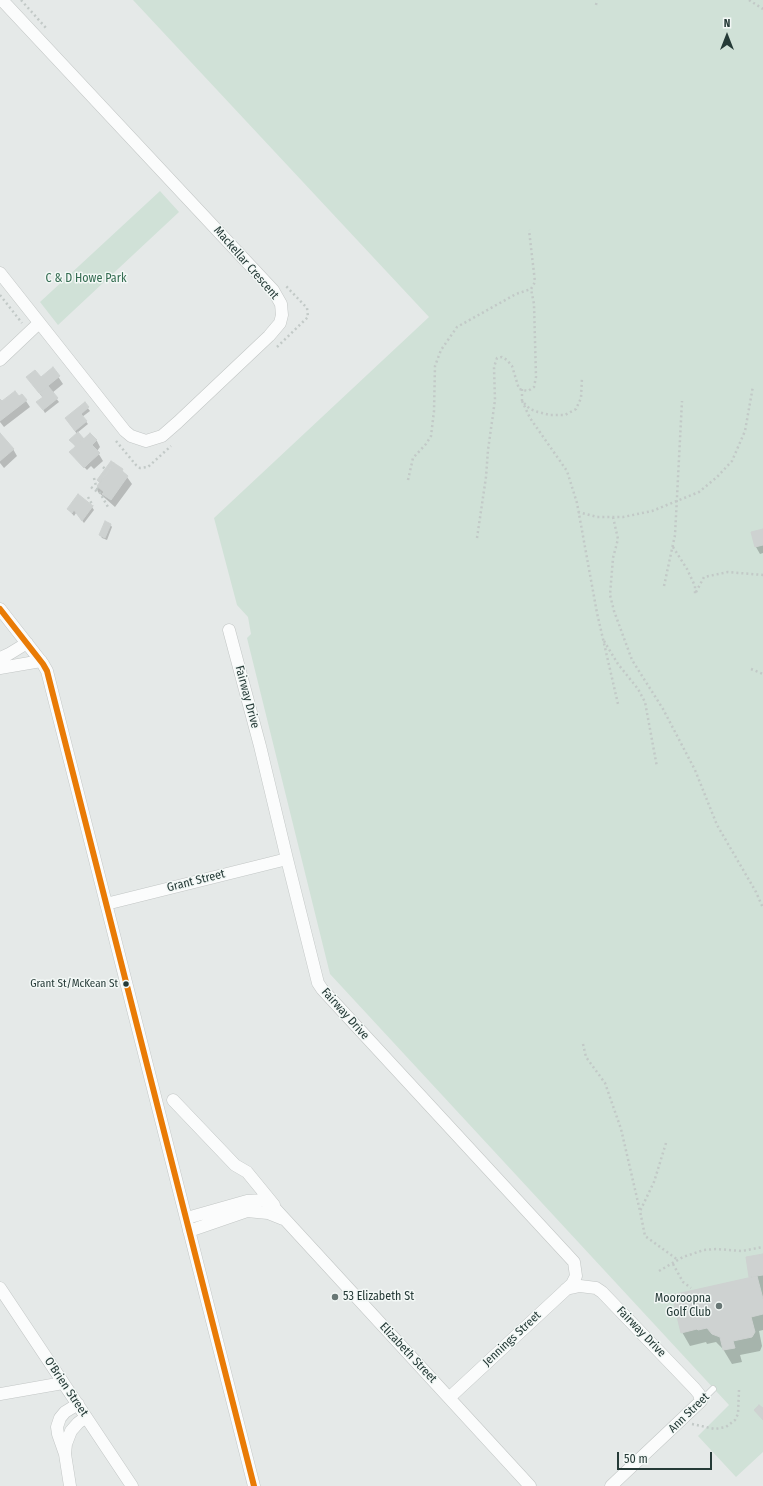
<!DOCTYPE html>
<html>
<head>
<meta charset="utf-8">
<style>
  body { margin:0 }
  #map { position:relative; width:763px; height:1486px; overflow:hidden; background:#e5e9e8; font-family:"Fira Sans Condensed",sans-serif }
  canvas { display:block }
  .north { position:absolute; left:707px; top:16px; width:40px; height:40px; -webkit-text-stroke:3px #f3f8f6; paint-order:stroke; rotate:0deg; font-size:11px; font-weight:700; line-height:16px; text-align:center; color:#253a37 }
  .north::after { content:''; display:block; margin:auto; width:14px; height:18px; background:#253a37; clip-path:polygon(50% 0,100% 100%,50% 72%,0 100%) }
  .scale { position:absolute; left:617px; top:1452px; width:95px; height:18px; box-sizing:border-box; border:2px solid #253a37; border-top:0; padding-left:5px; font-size:12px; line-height:14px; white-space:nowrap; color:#253a37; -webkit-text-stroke:3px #f3f8f6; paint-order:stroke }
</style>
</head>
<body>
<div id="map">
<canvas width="763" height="1486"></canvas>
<div class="north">N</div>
<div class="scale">50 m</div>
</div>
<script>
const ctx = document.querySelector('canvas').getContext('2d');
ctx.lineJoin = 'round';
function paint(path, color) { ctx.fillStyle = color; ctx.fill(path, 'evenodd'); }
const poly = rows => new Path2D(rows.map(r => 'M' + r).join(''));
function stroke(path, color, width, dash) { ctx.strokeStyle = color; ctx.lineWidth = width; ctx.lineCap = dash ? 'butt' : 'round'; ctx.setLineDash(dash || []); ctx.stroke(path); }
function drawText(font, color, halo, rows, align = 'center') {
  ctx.font = font + ' "Fira Sans Condensed",sans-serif'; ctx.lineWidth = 3; ctx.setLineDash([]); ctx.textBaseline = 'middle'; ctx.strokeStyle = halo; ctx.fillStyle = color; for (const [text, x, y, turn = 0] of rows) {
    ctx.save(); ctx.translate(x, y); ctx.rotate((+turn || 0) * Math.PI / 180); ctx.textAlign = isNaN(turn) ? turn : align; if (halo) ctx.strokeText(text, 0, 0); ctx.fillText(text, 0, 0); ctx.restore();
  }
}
paint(poly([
  [133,0,763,0,763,1452,736,1477,698,1436,729,1405,330,974,247,638,251,634,248,617,237,605,214,518,429,317],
  [160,191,179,212,58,325,40,302]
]), '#d0e1d7');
paint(poly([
  [53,369,63,384,52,393,59,402,45,413,40,405,43,398,27,377,41,379],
  [19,397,26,401,30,407,4,427,0,422,0,401,2,403],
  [84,403,90,411,82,417,88,424,77,433,84,440,90,434,97,441,100,447,97,451,103,461,94,469,91,466,87,470,70,452,76,447,70,440,77,434,68,421],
  [0,434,13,449,17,456,4,468,0,463],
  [122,470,132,484,115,507,98,492,97,489,100,484,98,480],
  [78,496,92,507,94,510,84,523,76,513,74,516,68,509],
  [110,524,112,527,107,540,102,538,100,535],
  [763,530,763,553,760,554,756,547,752,533],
  [763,1255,763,1330,759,1331,762,1346,760,1351,740,1355,742,1362,732,1364,723,1349,716,1342,707,1344,706,1342,690,1346,682,1332,751,1279,747,1258]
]), '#0003');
const building = poly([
  [53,367,60,376,39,393,26,377,35,370,41,377,53,367],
  [48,386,58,398,43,410,36,402,43,397,40,393,48,386],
  [15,391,19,396,22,394,27,400,0,421,0,399,2,401,15,391],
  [85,402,89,407,81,414,87,421,75,431,65,418,85,402],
  [78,432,84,439,76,446,69,440,78,432],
  [0,433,14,449,0,461,0,433],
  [90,433,97,440,92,445,100,453,89,463,75,447,90,433],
  [75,447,89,463,84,468,69,452,75,447],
  [111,461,114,463,100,483,97,480,111,461],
  [114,463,123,469,122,471,128,476,111,500,102,494,104,492,97,486,114,463],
  [78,494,93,506,82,521,74,510,72,513,67,509,78,494],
  [105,521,111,524,105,538,99,535,105,521],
  [763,529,763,545,755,547,751,532,763,529],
  [763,1254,763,1275,749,1277,746,1257,763,1254],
  [757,1276,763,1299,763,1314,751,1317,755,1332,752,1337,733,1341,735,1348,723,1350,720,1337,712,1334,707,1328,698,1330,697,1329,681,1333,672,1295,757,1276],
  [759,1405,763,1408,763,1420,754,1410,759,1405]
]);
paint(building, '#ced2d1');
stroke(building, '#ced2d1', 1);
const lane = poly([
  [701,1401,713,1389]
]);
const street = poly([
  [0,273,125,431,131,436,146,441,162,436,178,422,269,336,280,323,282,315,281,304,273,290,2,0],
  [0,360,39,323],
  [0,609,43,664,47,671,254,1486],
  [229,630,260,746,287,859,318,983,322,989,574,1262,576,1276,572,1284,449,1398],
  [0,658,9,654,27,643],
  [0,668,41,661],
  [106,904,287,859],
  [173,1100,235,1165,247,1172,274,1205],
  [187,1218,247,1201,262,1200,269,1202,530,1486],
  [189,1231,247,1211,268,1213,283,1219],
  [0,1288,132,1486],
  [566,1289,580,1286,596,1288,602,1292,695,1389,699,1394,701,1401,611,1486],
  [0,1394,63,1383],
  [65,1454,66,1444,71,1431,78,1423,86,1417],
  [70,1486,65,1454,58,1434,57,1427,60,1418,65,1412,78,1404]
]);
stroke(lane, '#c2c6c5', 7);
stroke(street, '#c2c6c5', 13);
stroke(poly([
  [21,0,46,28],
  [749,0,763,9],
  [596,5,597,0],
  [0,295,22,323],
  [277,347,308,317,307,308,285,285],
  [522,389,522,401,530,409,538,412,550,415,565,415,576,409,581,398,582,377],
  [522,401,530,418,567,471,577,503,597,613,618,704],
  [116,441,136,465,140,468,148,467,171,446],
  [103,467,105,469],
  [94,478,96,486,108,507],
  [408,480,413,458,426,444,431,436,434,411,435,366,441,350,457,327,516,294,531,289,535,282,529,230],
  [91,487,99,493],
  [88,497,93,506],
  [578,512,597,517,623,517,652,511,699,492,717,477,732,461,745,431,753,386],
  [613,517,618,539,613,558,610,595,614,611,632,660,663,709,695,770,717,825,756,892,763,908],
  [477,538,486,477,488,450,495,400,494,367,497,358,502,357,507,360,512,366,519,389,528,391,534,387,536,377,534,304,531,289],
  [673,547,687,569,695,586,695,594,704,577,728,572,763,575],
  [664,586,675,535,682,401],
  [604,641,618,664,638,689,645,702,657,767],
  [751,669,763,674],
  [583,1044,586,1057,605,1083,621,1129,640,1211],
  [666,1143,654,1182,640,1211,645,1236,678,1260],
  [673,1264,683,1282,691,1288],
  [659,1271,683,1257,704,1250,716,1249,742,1251,763,1247],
  [692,1424,715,1429,726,1427,735,1420,738,1414,739,1390]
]), '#c2c9c7', 2.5, [2, 3]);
stroke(lane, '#fbfcfc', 6);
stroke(street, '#fbfcfc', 12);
stroke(poly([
  [0,609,43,664,47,671,254,1486]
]), '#e97b06', 6);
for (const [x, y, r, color] of [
  [126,984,3.5,"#253a37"],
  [335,1297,4,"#687775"],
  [719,1306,4,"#687775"]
]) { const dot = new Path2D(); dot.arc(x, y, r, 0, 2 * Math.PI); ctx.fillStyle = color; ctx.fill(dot); stroke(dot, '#f3f8f6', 1.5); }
drawText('11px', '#253a37', '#f3f8f6', [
  ["Grant St/McKean St",118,984]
], 'right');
drawText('12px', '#253a37', '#f3f8f6', [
  ["Mackellar Crescent",246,263,49],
  ["Fairway Drive",247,697,75],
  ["Grant Street",196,881,-14],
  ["Fairway Drive",345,1014,48],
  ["Fairway Drive",641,1332,46],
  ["Jennings Street",512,1339,-43],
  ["Elizabeth Street",408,1353,47],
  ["O'Brien Street",66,1387,56],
  ["Ann Street",689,1413,-44]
]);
drawText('12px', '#346c51', '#f3f8f6', [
  ["C & D Howe Park",86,279]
]);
drawText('12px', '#253a37', '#f3f8f6', [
  ["53 Elizabeth St",343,1297],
  ["Mooroopna",711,1299,"right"],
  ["Golf Club",711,1313,"right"]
], 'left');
</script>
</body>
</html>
